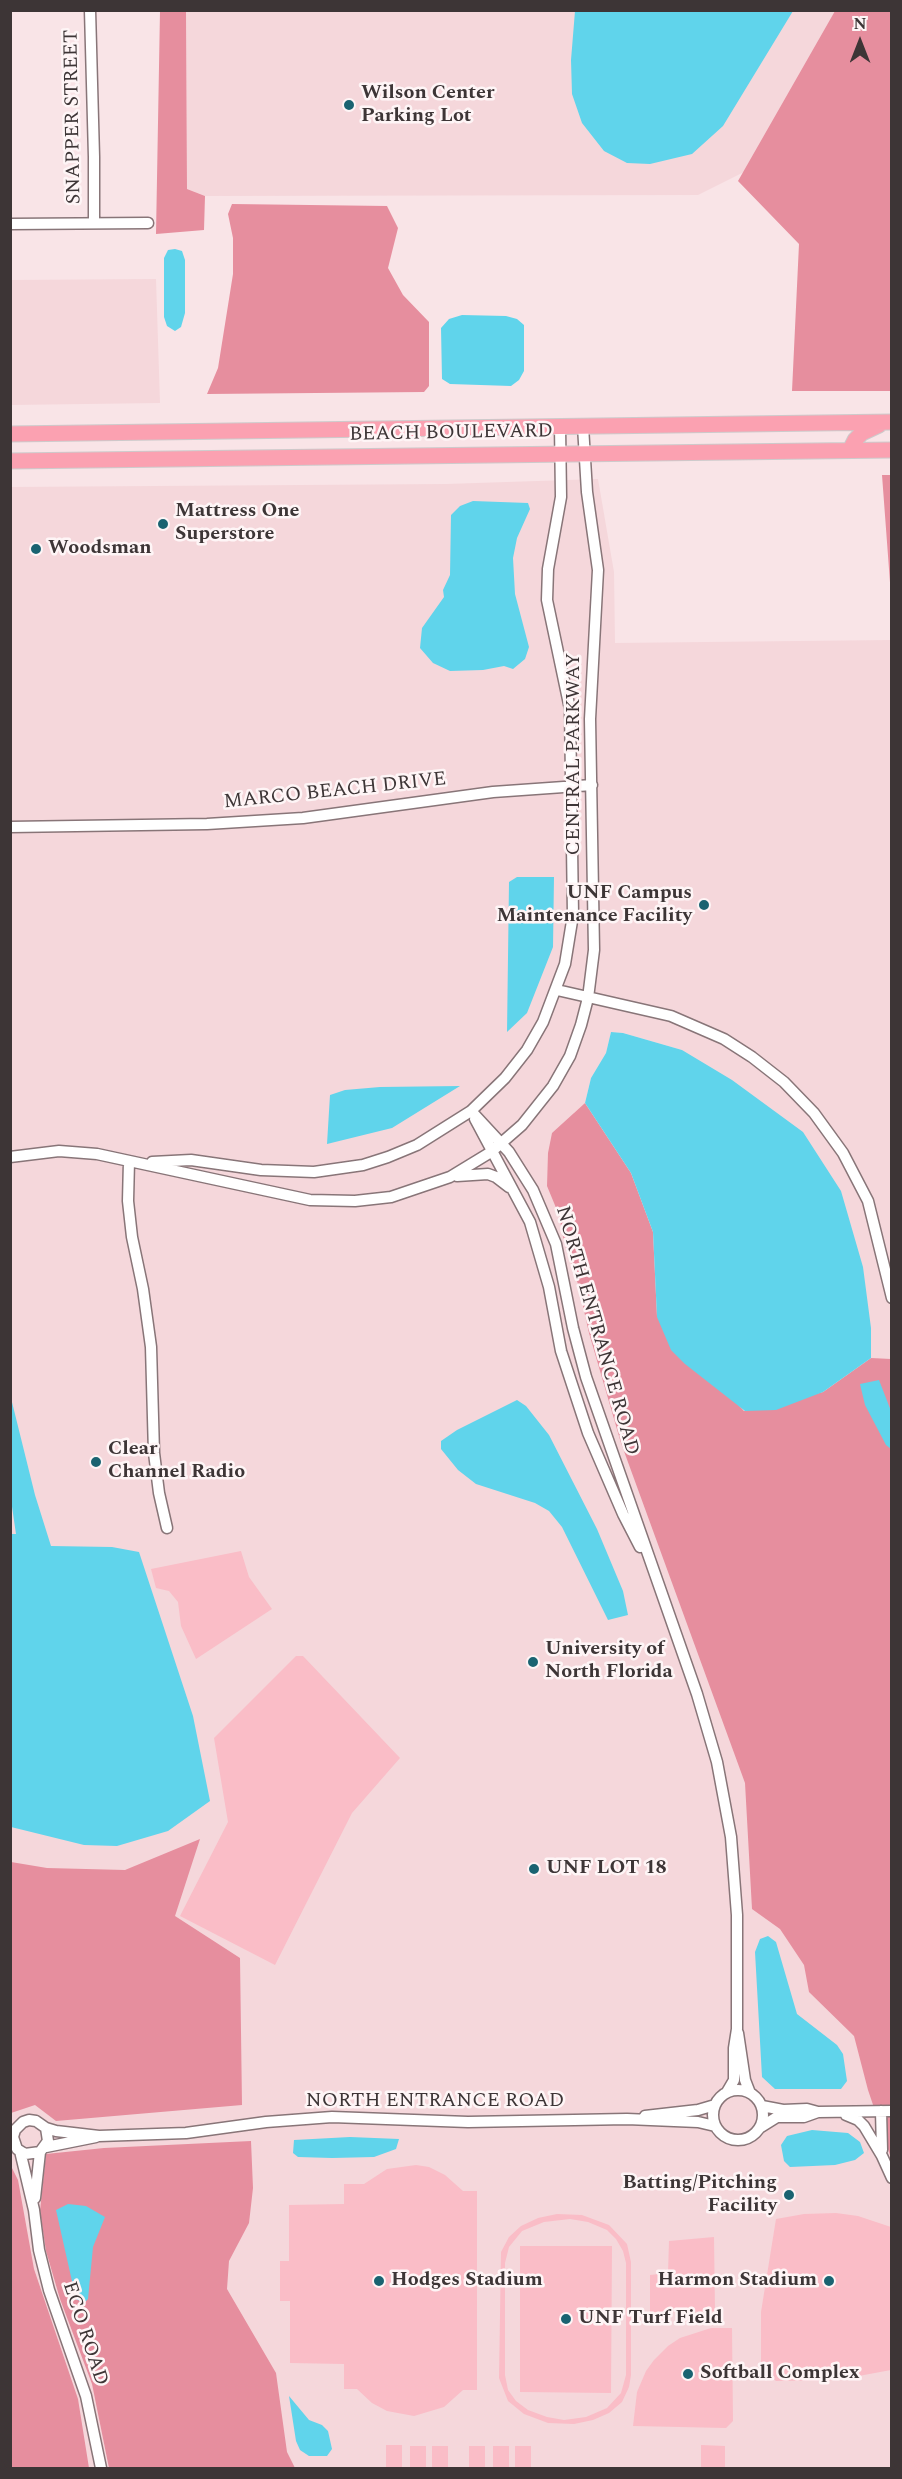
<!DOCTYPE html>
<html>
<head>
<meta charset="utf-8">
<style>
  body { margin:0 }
  #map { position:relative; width:902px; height:2479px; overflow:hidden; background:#f9e4e7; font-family:Spectral,serif }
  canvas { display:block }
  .frame { position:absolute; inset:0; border:12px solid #3d3536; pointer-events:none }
  .north { position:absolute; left:830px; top:12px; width:60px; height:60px; -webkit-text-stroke:4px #fef5f6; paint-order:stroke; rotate:0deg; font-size:16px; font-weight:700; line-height:24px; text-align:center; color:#3d3536 }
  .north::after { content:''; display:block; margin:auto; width:21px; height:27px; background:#3d3536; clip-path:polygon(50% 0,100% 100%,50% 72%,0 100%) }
</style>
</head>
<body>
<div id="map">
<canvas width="902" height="2479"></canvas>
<div class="frame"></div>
<div class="north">N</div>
</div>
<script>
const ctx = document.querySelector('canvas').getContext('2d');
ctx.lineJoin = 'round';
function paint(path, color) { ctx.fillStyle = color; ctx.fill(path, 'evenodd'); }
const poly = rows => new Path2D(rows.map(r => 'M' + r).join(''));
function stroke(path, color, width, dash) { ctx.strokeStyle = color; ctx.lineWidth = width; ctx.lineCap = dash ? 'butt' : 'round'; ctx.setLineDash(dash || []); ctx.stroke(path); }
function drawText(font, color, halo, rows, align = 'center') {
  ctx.font = font + ' Spectral,serif'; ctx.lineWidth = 5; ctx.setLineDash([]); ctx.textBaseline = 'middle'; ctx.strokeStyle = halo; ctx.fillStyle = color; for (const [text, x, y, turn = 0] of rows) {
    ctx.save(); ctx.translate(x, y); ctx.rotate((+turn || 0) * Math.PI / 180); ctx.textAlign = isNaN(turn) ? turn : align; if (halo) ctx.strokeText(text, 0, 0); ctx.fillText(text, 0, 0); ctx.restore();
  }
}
paint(poly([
  [186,11,865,11,806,141,698,195,205,196,187,189],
  [156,279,160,403,11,405,11,280],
  [598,479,614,572,615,643,891,640,891,1361,871,1358,871,1350,682,1050,623,1033,611,1032,606,1053,591,1078,585,1103,574,1113,892,1918,891,2468,11,2468,10,487,446,484]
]), '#f5d7db');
paint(poly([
  [241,1551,249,1577,272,1609,196,1659,181,1626,178,1602,169,1591,156,1588,151,1569],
  [296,1656,303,1656,400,1758,352,1813,275,1965,180,1916,228,1822,214,1738],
  [416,2165,429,2167,445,2175,463,2191,477,2191,477,2390,463,2390,444,2407,414,2416,387,2411,372,2403,357,2389,344,2389,344,2364,290,2363,290,2301,280,2301,280,2261,289,2261,289,2205,344,2204,344,2184,364,2184,387,2169],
  [836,2213,858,2216,891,2227,891,2370,837,2380,776,2381,761,2366,761,2312,776,2219,804,2214],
  [557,2214,582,2215,609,2225,627,2244,631,2262,631,2375,629,2387,622,2402,609,2413,593,2420,574,2424,548,2423,524,2414,508,2401,499,2378,501,2252,509,2237,521,2226,538,2218],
  [570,2219,588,2222,607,2230,616,2239,623,2251,626,2263,626,2375,621,2393,607,2408,586,2417,564,2420,547,2417,528,2410,516,2401,508,2390,505,2375,505,2263,509,2247,522,2231,544,2222],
  [714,2237,715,2311,650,2313,650,2275,668,2273,669,2241],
  [520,2246,612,2246,611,2393,520,2392],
  [711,2328,732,2328,733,2421,726,2428,633,2426,637,2392,646,2371,654,2360,668,2346,680,2338],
  [386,2445,402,2445,402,2468,386,2468],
  [701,2445,725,2446,725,2468,701,2468],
  [410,2446,426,2446,426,2468,410,2468],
  [432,2446,448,2446,448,2468,432,2468],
  [469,2446,485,2446,485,2468,469,2468],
  [493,2446,509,2446,509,2468,493,2468],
  [515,2446,531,2446,531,2468,515,2468]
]), '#fabdc7');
paint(poly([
  [160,11,186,11,187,189,205,196,204,230,156,234],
  [835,11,891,11,891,391,792,391,799,244,738,181],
  [232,204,387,206,398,228,388,268,403,295,429,322,429,386,424,392,207,394,218,368,233,274,233,238,228,214],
  [882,475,891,475,891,596],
  [585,1103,631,1173,653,1232,657,1316,744,1411,823,1392,871,1358,891,1359,891,2158,868,2090,854,2036,809,1992,804,1965,780,1929,752,1909,745,1783,621,1443,589,1333,578,1284,564,1242,559,1215,547,1186,548,1153,552,1133],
  [200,1839,175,1916,240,1958,242,2105,56,2121,35,2105,11,2113,11,1862,47,1868,125,1870],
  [251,2141,253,2188,249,2223,229,2261,227,2289,276,2373,287,2452,295,2468,109,2468,92,2384,60,2299,46,2251,40,2211,46,2154,104,2148],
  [11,2166,18,2180,34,2269,78,2399,89,2468,11,2468]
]), '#e68e9e');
paint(poly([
  [575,11,575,10,793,11,723,126,692,154,650,164,627,163,604,151,582,123,572,94,571,60],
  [175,249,182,251,185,260,185,313,181,327,175,331,167,326,164,317,164,258,168,250],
  [462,315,506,316,517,319,524,325,524,371,519,380,511,386,450,384,442,379,441,328,449,319],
  [473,501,528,503,530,509,517,538,513,558,515,594,529,647,525,659,513,669,504,666,483,670,450,671,433,663,420,648,422,628,444,597,443,590,450,575,451,515,460,506],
  [517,877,554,877,553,947,527,1013,507,1032,509,882],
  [611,1032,623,1033,682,1050,732,1080,803,1132,841,1191,863,1267,871,1328,871,1358,823,1392,776,1410,745,1411,685,1364,671,1350,657,1317,653,1232,631,1173,585,1103,591,1078,606,1053],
  [460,1086,392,1128,327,1144,330,1095,345,1090,380,1087],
  [879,1380,891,1411,891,1449,886,1445,865,1405,860,1384],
  [10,1394,35,1495,51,1546,112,1547,139,1552,193,1716,210,1801,168,1831,117,1846,84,1845,11,1827,10,1534,16,1534,10,1493],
  [517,1400,526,1406,549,1435,597,1529,623,1591,628,1615,608,1620,562,1527,549,1511,535,1503,476,1484,458,1470,441,1449,441,1441,457,1430],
  [768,1936,776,1942,797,2014,837,2045,843,2054,847,2081,841,2089,775,2089,762,2077,755,1952,760,1939],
  [812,2130,848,2133,860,2142,864,2153,855,2160,835,2165,790,2167,784,2161,781,2145,787,2136],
  [350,2137,399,2139,396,2149,374,2157,332,2158,298,2157,293,2153,294,2140],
  [68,2204,86,2206,105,2217,93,2247,88,2299,84,2303,76,2299,56,2210],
  [289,2396,309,2420,322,2425,328,2431,332,2449,327,2456,309,2456,300,2450,296,2441]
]), '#60d4eb');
const minor = poly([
  [90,10,94,157,94,222],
  [10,224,148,223],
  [10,827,207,824,303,818,493,792,592,785],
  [557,990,671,1016,724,1039,752,1057,784,1082,814,1113,843,1153,868,1201,892,1298],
  [471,1111,509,1152,533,1190,556,1244,573,1328,586,1377,697,1694,717,1762,731,1837,737,1915,737,2029,734,2048,734,2080,727,2092],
  [475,1119,530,1222,549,1287,561,1351,588,1433,623,1514,640,1547],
  [10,1157,59,1151,97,1154,310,1200,355,1201,391,1197,450,1177,491,1152,522,1125,553,1086,570,1056,581,1025,588,998,594,950,590,719,598,570,587,492,583,426],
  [129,1161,128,1201,132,1237,143,1289,151,1347,154,1453,159,1493,167,1528],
  [152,1162,191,1160,261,1170,314,1172,363,1165,388,1157,417,1145,471,1111,505,1078,527,1050,543,1022,565,964,573,915,570,709,547,600,548,569,561,497,560,426],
  [457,1176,488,1174,496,1177,509,1187],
  [738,2033,745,2080,750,2093],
  '713 2115a25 25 0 1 1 50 0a25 25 0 1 1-50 0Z',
  [762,2106,783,2110,807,2109,818,2112],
  [881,2111,882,2150],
  [846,2115,858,2120,864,2126,882,2156,892,2178],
  [645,2116,698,2110,715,2105],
  [761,2127,777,2117,804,2117,818,2112,892,2111],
  [46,2128,48,2141,40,2152,25,2154,17,2149,13,2137,15,2130,23,2122,29,2120,36,2121,46,2128,56,2131,99,2136,186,2133,266,2122,332,2117,468,2122,627,2119,698,2122,715,2126],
  [46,2147,96,2137],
  [20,2151,34,2210,39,2250,49,2290,86,2396,101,2468],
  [35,2198,40,2152]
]);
const highway = poly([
  [10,434,892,422],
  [850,450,855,440,862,433,879,425],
  [10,461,892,450]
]);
stroke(minor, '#887578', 13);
stroke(highway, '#cdcacb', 17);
stroke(minor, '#fff', 10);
stroke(highway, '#fba1b1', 15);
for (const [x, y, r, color] of [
  [349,105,6,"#1a6371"],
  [163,524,6,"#1a6371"],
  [36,549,6,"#1a6371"],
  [704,905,6,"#1a6371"],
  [96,1462,6,"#1a6371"],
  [533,1662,6,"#1a6371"],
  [534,1869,6,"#1a6371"],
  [789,2195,6,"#1a6371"],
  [379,2281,6,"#1a6371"],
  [829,2281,6,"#1a6371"],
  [566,2319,6,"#1a6371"],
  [688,2374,6,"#1a6371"]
]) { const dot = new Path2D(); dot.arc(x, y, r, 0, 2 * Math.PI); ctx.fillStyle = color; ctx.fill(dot); stroke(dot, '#fef5f6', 2); }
drawText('bold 20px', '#3d3536', '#fef5f6', [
  ["Wilson Center",361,94],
  ["Parking Lot",361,117],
  ["Mattress One",175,512],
  ["Superstore",175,535],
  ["Woodsman",48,549],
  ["UNF Campus",692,894,"right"],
  ["Maintenance Facility",692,917,"right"],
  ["Clear",108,1450],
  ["Channel Radio",108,1473],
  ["University of",545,1650],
  ["North Florida",545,1673],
  ["UNF LOT 18",546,1869],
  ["Batting/Pitching",777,2184,"right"],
  ["Facility",777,2207,"right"],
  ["Hodges Stadium",391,2281],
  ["Harmon Stadium",817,2281,"right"],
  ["UNF Turf Field",578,2319],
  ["Softball Complex",700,2374]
], 'left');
drawText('20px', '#3d3536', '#fef5f6', [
  ["SNAPPER STREET",74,117,-91],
  ["BEACH BOULEVARD",451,434,-1],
  ["CENTRAL PARKWAY",575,754,-90],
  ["MARCO BEACH DRIVE",335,792,-6],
  ["NORTH ENTRANCE ROAD",596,1331,74],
  ["NORTH ENTRANCE ROAD",435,2102],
  ["ECO ROAD",84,2334,72]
]);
</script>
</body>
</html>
